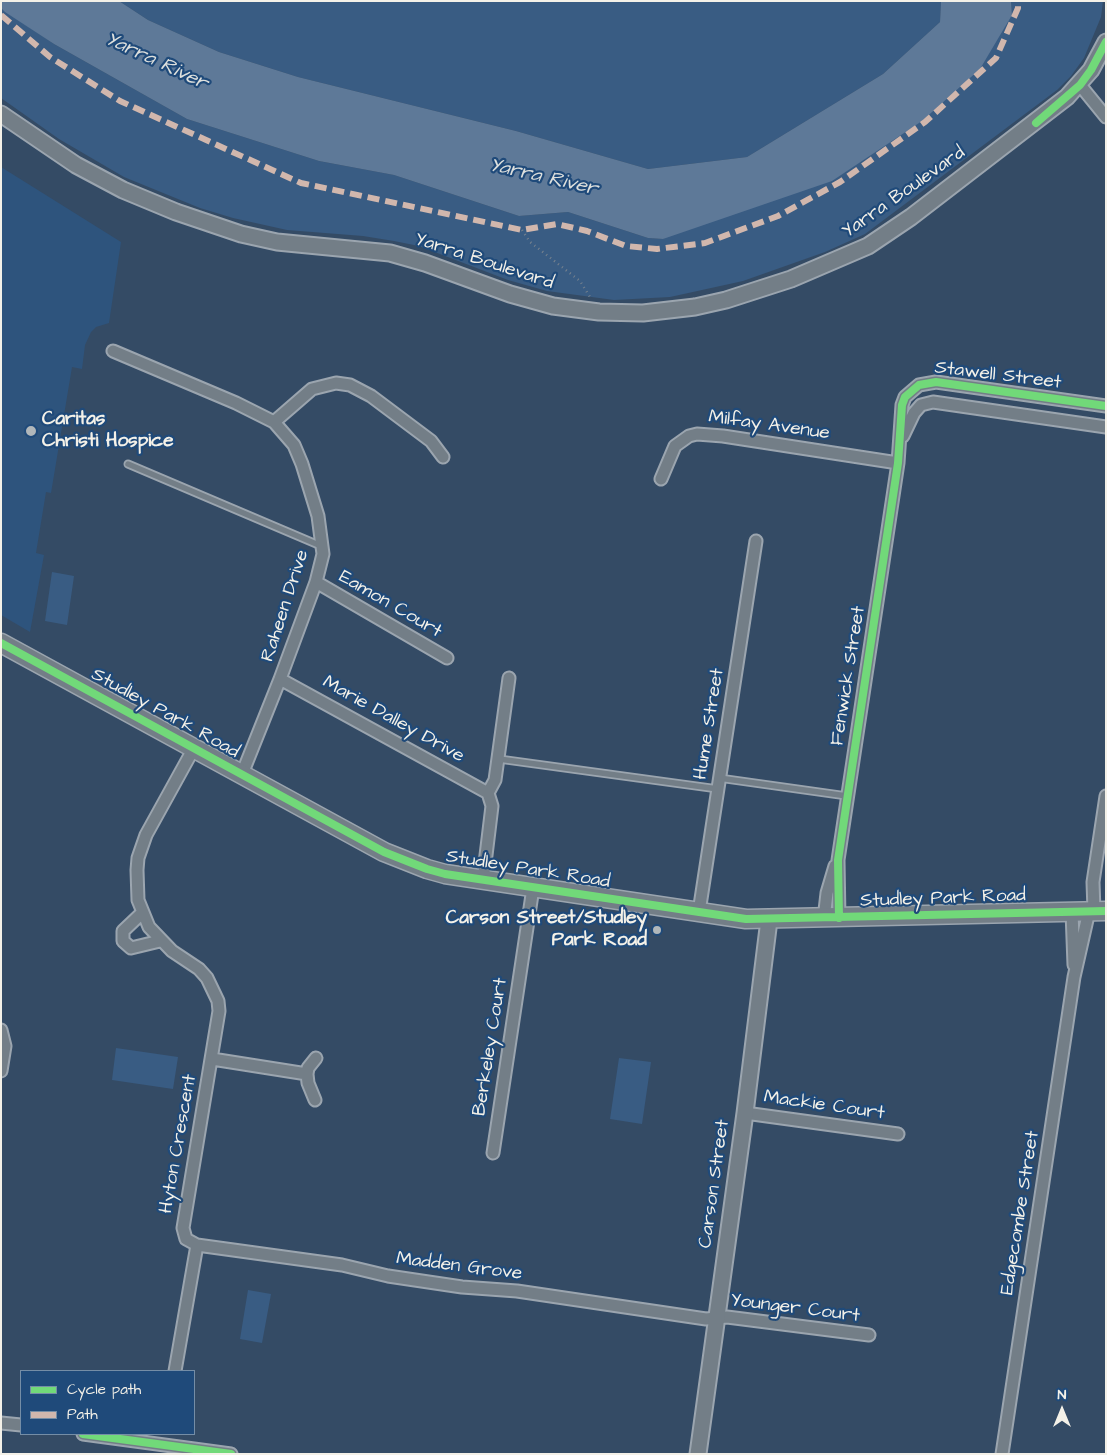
<!DOCTYPE html>
<html>
<head>
<meta charset="utf-8">
<style>
  body { margin:0 }
  #map { position:relative; width:1107px; height:1455px; overflow:hidden; background:#344b65; font-family:"Architects Daughter",sans-serif }
  canvas { display:block }
  .frame { position:absolute; inset:0; border:2px solid #f4f1e8; pointer-events:none }
  .legend { position:absolute; left:20px; top:1370px; width:175px; height:65px; box-sizing:border-box; background:#1f4a7a; border:1px solid #748da6; margin:0; padding:6px 9px; list-style:none; font-size:15px; color:#f4f1e8 }
  .legend li { display:flex; align-items:center; gap:10px; height:25px }
  .legend b { width:25px; border:1px solid #748da6 }
  .north { position:absolute; left:1037px; top:1385px; width:50px; height:50px; -webkit-text-stroke:4px #1f4a7a; paint-order:stroke; rotate:0deg; font-size:14px; font-weight:700; line-height:20px; text-align:center; color:#f4f1e8 }
  .north::after { content:''; display:block; margin:auto; width:18px; height:22px; background:#f4f1e8; clip-path:polygon(50% 0,100% 100%,50% 72%,0 100%) }
</style>
</head>
<body>
<div id="map">
<canvas width="1107" height="1455"></canvas>
<div class="frame"></div>
<ul class="legend">
<li><b style="height:6px;background:#71d979"></b>Cycle path</li>
<li><b style="height:6px;background:#d1b7ad"></b>Path</li>
</ul>
<div class="north">N</div>
</div>
<script>
const ctx = document.querySelector('canvas').getContext('2d');
ctx.lineJoin = 'round';
function paint(path, color) { ctx.fillStyle = color; ctx.fill(path, 'evenodd'); }
const poly = rows => new Path2D(rows.map(r => 'M' + r).join(''));
function stroke(path, color, width, dash) { ctx.strokeStyle = color; ctx.lineWidth = width; ctx.lineCap = dash ? 'butt' : 'round'; ctx.setLineDash(dash || []); ctx.stroke(path); }
function drawText(font, color, halo, rows, align = 'center') {
  ctx.font = font + ' "Architects Daughter",sans-serif'; ctx.lineWidth = 4.5; ctx.setLineDash([]); ctx.textBaseline = 'middle'; ctx.strokeStyle = halo; ctx.fillStyle = color; for (const [text, x, y, turn = 0] of rows) {
    ctx.save(); ctx.translate(x, y); ctx.rotate((+turn || 0) * Math.PI / 180); ctx.textAlign = isNaN(turn) ? turn : align; if (halo) ctx.strokeText(text, 0, 0); ctx.fillText(text, 0, 0); ctx.restore();
  }
}
paint(poly([
  [1,167,121,242,109,323,96,327,91,332,85,345,82,369,72,367,51,493,46,492,36,553,44,555,30,632,1,615]
]), '#2e547d');
paint(poly([
  [119,1,941,1,940,22,883,74,747,157,648,169,516,131,298,77,219,52,148,20],
  [1011,1,1103,1,1101,17,1084,58,1071,76,1057,90,865,234,825,252,743,281,670,297,614,300,547,291,508,280,419,246,394,241,363,236,287,230,233,218,200,208,124,177,59,139,1,98,1,8,54,44,187,119,319,161,394,175,519,216,568,212,648,238,663,239,1012,15],
  [52,572,74,576,67,625,45,621],
  [116,1048,178,1057,173,1089,112,1080],
  [619,1058,651,1062,642,1124,610,1119],
  [248,1290,271,1294,262,1343,240,1339]
]), '#395c83');
paint(poly([
  [1,1,119,1,148,20,219,52,298,77,516,131,648,169,747,157,883,74,940,22,941,1,1011,1,1012,15,980,69,922,121,832,181,663,239,648,238,568,212,519,216,394,175,319,161,187,119,54,44,5,12,1,8]
]), '#5e7998');
const lane = poly([
  [128,464,321,546],
  [499,759,718,789],
  [719,778,847,796]
]);
const street = poly([
  [1080,85,1106,117],
  [113,351,236,403,274,422],
  [903,436,914,413,921,405,933,402,1106,427],
  [661,479,675,446,689,436,697,434,723,436,898,463],
  [316,582,447,658],
  [280,679,488,793],
  [242,774,280,679,316,582,323,554,318,516,302,464,294,445,274,422,312,389,336,383,350,385,371,396,431,441,443,457],
  [483,880,492,806,488,793,495,780,509,678],
  [1094,911,1093,882,1106,796],
  [699,912,756,541],
  [1072,912,1074,965],
  [142,913,123,931,123,941,131,948,160,941],
  [839,918,838,860,898,463,902,405,905,397,919,385,936,382,1106,406],
  [824,919,827,893,835,866],
  [1,1030,5,1046,1,1071],
  [212,1059,307,1074],
  [315,1100,308,1083,307,1074,308,1068,316,1058],
  [745,1113,898,1134],
  [493,1153,533,888],
  [197,1245,342,1265,388,1276,462,1287,517,1291,706,1319,727,1317,869,1335],
  [175,1371,197,1245,186,1239,183,1228,219,1011,218,1001,207,978,199,969,172,951,149,927,138,900,137,870,138,858,146,835,194,748],
  [1,1423,21,1425],
  [83,1434,231,1454],
  [1002,1454,1074,977,1089,911]
]);
const secondary = poly([
  [1,114,76,165,123,190,176,212,241,234,277,242,390,253,425,263,510,294,553,306,599,312,643,313,695,307,726,300,791,279,868,246,911,217,1067,97,1091,70,1106,42],
  [698,1454,745,1113,769,920]
]);
const primary = poly([
  [1,643,384,852,427,869,445,874,746,919,1106,911]
]);
stroke(lane, '#9ba5af', 9);
stroke(street, '#9ba5af', 15);
stroke(secondary, '#9ba5af', 19);
stroke(primary, '#9ba5af', 21);
stroke(poly([
  [522,230,530,242,580,281,590,297]
]), '#78838f', 2.5, [1, 4]);
stroke(lane, '#737e87', 5.5);
stroke(street, '#737e87', 11);
stroke(secondary, '#737e87', 15);
stroke(primary, '#737e87', 18);
stroke(poly([
  [1,15,50,57,120,101,301,183,522,230,557,224,587,231,626,246,657,249,705,243,778,216,840,182,925,122,996,58,1018,8,1018,1]
]), '#d1b7ad', 6, [12, 6]);
stroke(poly([
  [1036,123,1080,85,1091,70,1106,42],
  [1,643,384,852,427,869,445,874,746,919,1106,911],
  [839,918,838,860,898,463,902,405,905,397,919,385,936,382,1106,406],
  [83,1434,231,1454]
]), '#71d979', 8);
for (const [x, y, r, color] of [
  [31,431,6,"#b1b7ba"],
  [657,930,5,"#b1b7ba"]
]) { const dot = new Path2D(); dot.arc(x, y, r, 0, 2 * Math.PI); ctx.fillStyle = color; ctx.fill(dot); stroke(dot, '#1f4a7a', 2); }
drawText('19px', '#f4f1e8', '#1f4a7a', [
  ["Yarra Boulevard",904,193,-35],
  ["Yarra Boulevard",484,262,18],
  ["Stawell Street",998,376,7],
  ["Milfay Avenue",769,426,8],
  ["Eamon Court",390,605,30],
  ["Raheen Drive",286,606,-72],
  ["Fenwick Street",849,676,-81],
  ["Studley Park Road",165,714,29],
  ["Marie Dalley Drive",393,720,29],
  ["Hume Street",710,724,-81],
  ["Studley Park Road",528,870,9],
  ["Studley Park Road",943,899,-2],
  ["Berkeley Court",491,1047,-81],
  ["Mackie Court",824,1106,8],
  ["Hyton Crescent",179,1144,-80],
  ["Carson Street",715,1184,-82],
  ["Edgecombe Street",1021,1213,-81],
  ["Madden Grove",459,1267,7],
  ["Younger Court",795,1309,7]
]);
drawText('bold 19px', '#f4f1e8', '#1f4a7a', [
  ["Caritas",42,420],
  ["Christi Hospice",42,442],
  ["Carson Street/Studley",647,919,"right"],
  ["Park Road",647,941,"right"]
], 'left');
drawText('italic 20px', '#dee0dd', '#1f4a7a', [
  ["Yarra River",156,62,25],
  ["Yarra River",543,178,13]
]);
</script>
</body>
</html>
